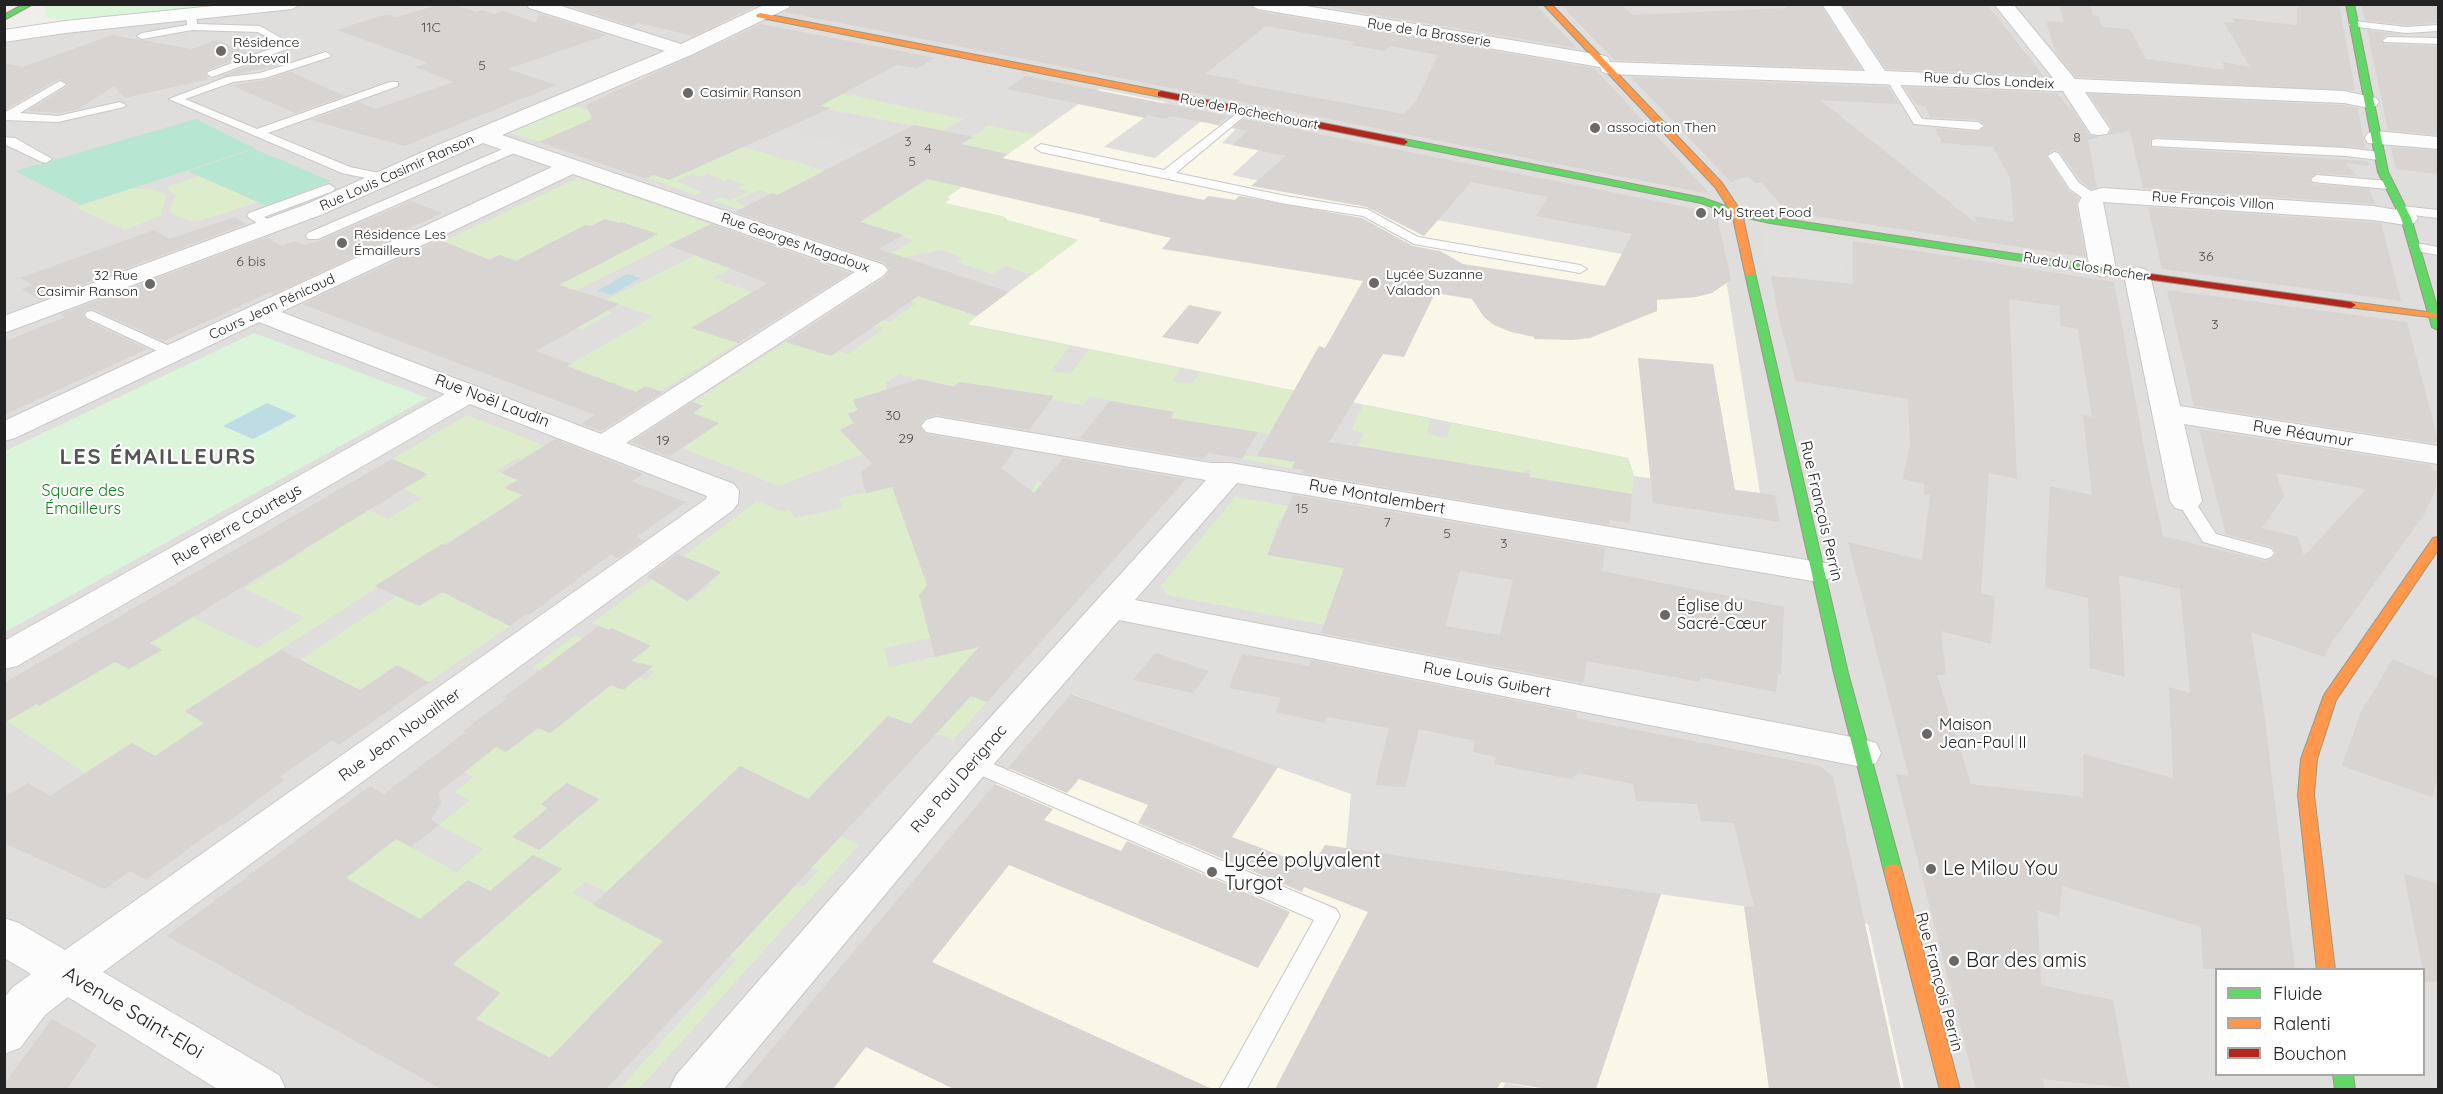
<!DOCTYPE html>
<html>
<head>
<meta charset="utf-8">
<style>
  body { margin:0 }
  #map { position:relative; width:2443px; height:1094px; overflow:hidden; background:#f0eeeb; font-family:Quicksand,sans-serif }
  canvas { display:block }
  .frame { position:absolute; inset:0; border:6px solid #222; pointer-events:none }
  .legend { position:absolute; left:2215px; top:968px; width:210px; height:108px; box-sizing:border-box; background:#fff; border:2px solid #a7a7a7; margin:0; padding:8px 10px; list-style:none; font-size:18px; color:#222 }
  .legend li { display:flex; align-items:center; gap:12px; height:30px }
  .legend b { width:30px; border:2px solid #a7a7a7 }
</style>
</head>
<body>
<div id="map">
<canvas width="2443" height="1094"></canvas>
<div class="frame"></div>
<ul class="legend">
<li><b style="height:8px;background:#63d668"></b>Fluide</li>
<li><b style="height:8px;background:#ff974d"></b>Ralenti</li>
<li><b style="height:8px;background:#b3261e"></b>Bouchon</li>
</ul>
</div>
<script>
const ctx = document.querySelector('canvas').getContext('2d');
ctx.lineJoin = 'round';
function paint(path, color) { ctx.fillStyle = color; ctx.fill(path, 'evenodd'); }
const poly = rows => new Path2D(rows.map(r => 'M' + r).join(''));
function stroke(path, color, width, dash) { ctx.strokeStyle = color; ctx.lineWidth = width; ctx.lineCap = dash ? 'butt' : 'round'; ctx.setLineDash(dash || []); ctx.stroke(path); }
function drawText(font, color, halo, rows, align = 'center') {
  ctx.font = font + ' Quicksand,sans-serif'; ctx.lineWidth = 4.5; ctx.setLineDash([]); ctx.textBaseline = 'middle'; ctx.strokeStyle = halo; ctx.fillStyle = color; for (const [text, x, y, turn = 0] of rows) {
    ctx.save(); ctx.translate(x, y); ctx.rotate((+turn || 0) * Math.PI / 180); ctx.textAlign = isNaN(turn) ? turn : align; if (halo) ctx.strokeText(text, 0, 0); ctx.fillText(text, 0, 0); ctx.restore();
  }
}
paint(poly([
  [242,4,2438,5,2438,1089,5,1090,5,32],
  [2216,970,2424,970,2424,1074,2216,1074]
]), '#dfdedc');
paint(poly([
  [1100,89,1166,102,1104,147,1155,158,1204,119,1216,125,1236,129,1222,143,1259,150,1232,175,1437,220,1725,273,1760,493,1634,476,1628,458,966,324,1078,240,1007,220,1005,217,944,203,949,199,946,198],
  [1072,694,1351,794,1346,849,1868,924,1904,1089,1545,1090,1505,1083,1502,1090,738,1090]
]), '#f8f7e8');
paint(poly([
  [841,93,963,119,939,134,904,124,816,107],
  [570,105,609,116,600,131,558,148,505,131],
  [988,125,1035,135,1006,155,964,146,961,142,984,130,983,128],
  [744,146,915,187,928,179,989,167,947,197,950,199,945,203,1005,217,1007,220,1078,240,1032,275,1006,266,993,274,957,262,962,258,941,250,900,258,877,255,896,251,913,240,863,223,830,240,712,200,720,197,731,200,748,192,738,188,744,184,728,179,725,181,707,174,702,177,692,174,677,181,702,192,695,195,647,178,653,175,661,178,687,166],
  [759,190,780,197,747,207,736,201],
  [198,176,259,202,195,222,175,216,169,211,175,196,168,189,169,186],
  [578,178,711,224,577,290,611,313,582,330,557,322,558,290,435,355,425,350,536,267,499,255,487,261,444,241],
  [131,188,155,190,165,194,166,198,161,214,163,215,125,230,75,207],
  [739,234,736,266,712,278,752,292,717,314,814,260,844,270,844,276,709,334,738,343,661,391,636,392,562,369,654,316,605,300],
  [874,284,881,284,977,316,967,325,1070,346,1051,371,1070,374,1089,349,1180,368,1172,381,1192,384,1200,372,1294,391,1305,438,1292,468,1242,459,1245,455,1260,457,1270,434,1164,419,1120,402,1089,397,1083,405,1051,400,1050,402,999,393,1002,388,959,382,954,388,912,380,913,378,899,374,886,383,887,396,868,396,853,400,858,410,849,414,854,423,840,430,863,454,779,486,682,448,719,423,693,413,703,406,693,402,786,342,831,356,839,351,848,354,883,329,856,321,865,315,889,322,916,303,868,288],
  [1363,405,1431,419,1426,434,1447,438,1452,423,1628,458,1634,476,1631,504,1616,502,1618,492,1529,477,1531,470,1525,469,1523,473,1357,446,1364,433,1351,430],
  [467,415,545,446,522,460,517,458,497,471,518,480,505,488,526,497,607,471,648,487,518,576,510,626,429,682,360,690,289,667,397,596,419,606,486,563,504,508,376,586,378,587,185,711,204,723,196,728,175,798,153,755,132,743,85,773,5,720,4,683,39,705,115,661,129,669,162,650,111,621,136,607,163,621,183,609,197,615,194,618,257,648,304,618,244,588,305,551,265,532,288,519,324,537,369,510,388,519,422,498,404,489,428,475,392,459],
  [934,478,1028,495,1037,481,1052,486,1072,560,1104,571,1012,674,968,659,945,686,987,702,953,740,888,716,808,800,740,766,606,892,586,882,572,893,638,928,651,916,676,928,550,1058,476,1019,496,997,497,991,453,964,562,869,533,855,490,891,468,880,420,919,346,878,396,839,456,872,483,849,439,825,470,800,455,792,473,777,439,758,470,734,506,752,538,728,550,733,578,711,584,691,533,667,575,635,592,643,588,674,623,690,639,677,645,680,654,672,631,661,650,645,612,628,609,630,592,623,652,579,687,601,695,597,711,584,708,581,720,572,683,556,757,501,781,511,790,509,794,518,842,508,839,498],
  [919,556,952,601,923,607,919,595,928,589],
  [965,631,972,648,889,667,884,648],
  [567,783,599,800,539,850,513,837,548,808,541,804],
  [1235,497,1288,506,1281,520,1279,520,1268,555,1353,543,1324,625,1167,595,1161,586],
  [841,836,859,845,639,1089,618,1090,736,960,730,956,796,885,803,887,818,871,811,867]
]), '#ddeccb');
paint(poly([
  [51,4,230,5,65,20,46,17,44,8],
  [254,333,427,398,5,632,5,451]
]), '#daf5da');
paint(poly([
  [196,119,255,148,81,205,15,171],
  [254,149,331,181,267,206,188,171]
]), '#b7e6d2');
paint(poly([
  [605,107,760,131,786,132,900,157,858,180],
  [1761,229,1847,241,1846,279,1821,280,1769,275],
  [228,832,240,839,131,916,129,901]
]), '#e0dfde');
paint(poly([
  [627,274,641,278,611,295,597,291],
  [267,403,297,416,253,439,223,426]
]), '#bfdbe3');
paint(poly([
  [441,4,453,4,476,12,483,10,494,14,503,11,537,23,538,13,606,35,508,69,556,85,404,146,311,120,360,102,375,109,454,82,415,67,428,63,337,30,380,16,389,15,397,17],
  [564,4,760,4,693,36,639,23,632,26],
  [793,4,1247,4,1258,11,1594,68,1710,194,785,12],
  [1266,26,1355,42,1351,45,1385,51,1391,46,1438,55,1417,100,1404,114,1237,83,1240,80,1205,74],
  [1311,4,1535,4,1576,48],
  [1561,4,1621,4,1633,15,1787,8,1784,4,1820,4,1861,69,1614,60],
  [1843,4,1983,4,1988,6,2043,75,1886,69],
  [2059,4,2090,4,2093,15,2098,16,2102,27,2130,29,2146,59,2224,70,2223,62,2250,67,2224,22,2235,23,2232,18,2297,25,2297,4,2339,4,2355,91,2076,77,2055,51,2046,21,2064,22],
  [2361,4,2439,4,2439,23,2406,25,2365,20],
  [761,24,936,58,917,68,896,65,820,106,831,108,669,180,653,175,646,179,539,142,592,119,586,105],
  [2367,30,2404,35,2387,35,2381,39,2384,44,2439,46,2439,135,2388,130],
  [112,35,192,49,217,40,250,54,207,70,205,75,210,79,124,98,114,86,78,109,60,113,27,111,68,86,67,82,59,79,4,110,4,63,23,67],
  [263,60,276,66,216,78],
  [291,72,345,96,295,113,231,85,266,80],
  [1024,76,1229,116,1218,125,1170,116,1166,119,1148,115,1145,118,1007,89],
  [1631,77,1888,87,1899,104,1820,100,1977,224,1974,216,2014,222,2010,178,1993,147,1942,143,1935,128,1978,132,1986,125,1978,120,1930,117,1925,106,1916,105,1905,87,2057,93,2070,109,2069,104,2089,135,2100,137,2088,140,2097,187,2091,189,2081,181,2059,151,2053,150,2046,156,2068,190,2079,198,2076,204,2086,257,1787,212,1762,183,1755,183,1748,176,1731,182],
  [2089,94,2344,105,2358,108,2365,148,2156,137,2150,139,2150,146,2152,148,2368,161,2369,166,2345,163,2357,176,2317,173,2309,179,2313,184,2369,189,2375,204,2143,188,2130,131,2109,135,2112,128],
  [1244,119,1696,209,1717,216,1731,280,1712,293,1696,297,1657,300,1657,311,1590,338,1572,340,1534,339,1534,337,1511,332,1494,325,1484,317,1472,299,1435,293,1404,357,1383,354,1329,442,1530,474,1529,477,1632,494,1630,523,1610,520,1609,525,1302,473,1304,470,1292,468,1295,462,1257,456,1319,346,1325,348,1363,281,1162,249,1171,238,1098,221,1101,219,927,179,860,222,903,235,879,249,1009,292,977,316,918,296,831,356,786,342,885,277,890,269,885,263,735,212,773,193,777,195,914,125,973,137,961,144,1008,154,1002,158,1204,200,1208,196,1235,200,1239,196,1362,218,1413,246,1440,251,1463,264,1605,286,1632,234,1536,216,1548,197,1471,182,1424,236,1367,207,1251,186,1286,156,1232,145,1248,131,1233,128],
  [2391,147,2439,151,2439,174,2396,169],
  [411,201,442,213,410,228,413,229,274,294,270,292,164,341,93,309,87,310,83,314,86,320,147,349,4,415,4,342,65,317,61,314,267,237,282,246,294,241,305,245,319,241],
  [2148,207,2381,223,2401,301,2162,269],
  [235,217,246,224,40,300,22,289,33,285,20,278,154,230,170,239],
  [605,219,619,223,621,222,658,234,559,285,619,304,536,351,571,364,567,366,636,392,645,386,663,392,601,431,581,424,595,415,302,304,440,240,490,260,499,255,516,261,585,225,591,226],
  [711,224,850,273,738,343,691,328,768,283,668,245],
  [1853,241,2114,282,2147,464,2163,536,2264,561,2272,559,2276,553,2272,547,2226,534,2199,429,2429,465,2437,474,2435,490,2425,513,2333,641,2324,657,2251,632,2263,703,2295,969,2203,969,2201,927,2062,886,2059,917,2037,910,2041,985,2113,1000,2129,1088,2042,1079,2045,1089,1976,1089,1896,774,1909,776,1848,542,1922,560,1930,495,1924,494,1924,484,1903,479,1910,446,1908,399,1796,381,1780,323,1771,276,1853,284],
  [2009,299,2059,306,2061,326,2078,329,2092,417,2083,415,2092,495,2050,486,2045,588,2088,598,2090,668,2125,677,2119,575,2180,589,2190,693,2169,687,2173,778,2083,754,2083,797,1971,784,1937,675,1946,675,1941,631,1991,644,1995,597,1981,593,1989,473,2017,479],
  [2276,473,2366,489,2304,556,2298,537,2262,528,2284,496],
  [2167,290,2407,322,2438,440,2433,443,2194,406],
  [1189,305,1222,312,1198,344,1162,337],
  [1638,358,1713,364,1735,490,1775,495,1780,522,1653,503],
  [920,379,954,387,958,382,1054,396,1029,430,936,415,925,418,919,426,926,434,1015,449,1001,468,1034,493,1063,458,1186,479,987,702,971,696,606,1089,441,1089,167,936,370,786,384,794,466,732,463,731,507,698,504,697,599,626,609,630,611,628,651,646,631,661,653,666,623,690,611,685,550,733,538,728,506,752,496,747,439,792,441,804,431,819,439,825,411,847,396,839,346,878,420,919,468,880,490,891,533,855,562,869,452,964,500,993,476,1019,550,1058,663,941,593,905,740,766,808,799,888,716,911,724,979,647,935,657,919,595,927,585,892,487,866,493,861,472,872,463,840,430,854,423,848,414,858,410,853,400],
  [1110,401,1174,412,1171,418,1258,432,1242,459,1209,453,1203,459,1079,439],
  [692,402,703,406,693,413,719,423,669,457,631,442],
  [555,439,643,474,632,481,686,502,636,537,644,540,618,558,611,554,529,615,526,614,510,626,442,592,419,606,375,586,442,544,446,545,523,495,504,488,518,480,501,473],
  [392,459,428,474,150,643,162,650,129,669,115,662,39,706,37,704,4,723,4,683],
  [1293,495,1605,548,1602,571,1784,607,1781,675,1778,674,1776,692,1700,677,1700,682,1587,661,1583,683,1321,633,1344,568,1267,555],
  [1460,571,1513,580,1500,635,1445,626],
  [677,554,721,572,687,601,647,576],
  [281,650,360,690,397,665,429,682,339,745,332,740,280,777,284,780,224,825,222,824,146,880,130,871,105,889,4,843,4,798,28,783,50,796,132,743,155,756,204,723,185,711],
  [1155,653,1209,671,1193,693,1133,680],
  [1242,654,1309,666,1311,660,1577,713,1576,718,1820,766,1833,777,1901,1089,1769,1089,1744,906,1754,907,1734,823,1701,821,1697,804,1636,801,1633,784,1578,773,1571,779,1494,764,1496,757,1473,752,1475,741,1419,729,1405,787,1375,785,1389,728,1327,717,1324,723,1276,712,1281,698,1229,688],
  [2393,659,2439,679,2439,776,2432,797,2342,766,2361,712],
  [1071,694,1278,767,1232,837,1311,867,1325,845,1661,894,1596,1089,1548,1089,1501,1082,1497,1089,1275,1089,1368,912,1304,887,1302,892,1138,823,1148,805,1079,779,1067,793,1008,768],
  [567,783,599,799,539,850,512,837,548,808,541,804],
  [995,784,1053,809,1044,820,1121,851,1127,841,1290,912,1258,968,1009,865,932,962,1212,1089,954,1089,866,1047,833,1089,738,1089],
  [2404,874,2439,884,2439,981,2425,982],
  [52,1019,97,1045,67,1089,4,1089,4,1084]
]), '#d7d4d2');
const lane = poly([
  [191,11,196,14,197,24,260,26,295,46,212,77,207,74,208,72,281,45,258,32,192,30,142,39,137,36,142,33,187,25,186,14,191,11],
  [2354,21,2406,27,2438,25,2438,31,2406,33,2350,26,2349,24,2354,21],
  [2388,37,2438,38,2438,44,2384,42,2383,40,2388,37],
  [326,52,331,55,330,57,265,78,233,82,185,99,257,129,390,82,398,82,398,86,268,133,350,167,388,175,390,178,388,181,384,182,342,173,169,99,227,77,260,73,326,52],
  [1890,74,1894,75,1922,119,1978,122,1984,126,1978,130,1914,124,1885,77,1890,74],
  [60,81,66,84,64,86,20,113,58,116,120,102,126,105,124,107,58,122,4,120,4,113,60,81],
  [1244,108,1248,109,1248,113,1176,173,1286,196,1367,209,1418,237,1580,265,1587,269,1580,273,1414,244,1363,216,1286,204,1041,152,1035,148,1041,144,1164,170,1244,108],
  [4,137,15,138,52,159,46,163,42,162,4,144,4,137],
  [2156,139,2346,148,2379,152,2385,156,2379,160,2346,156,2152,146,2152,140,2156,139],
  [517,143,523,147,521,150,318,239,308,239,306,236,308,233,517,143],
  [2054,152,2058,153,2079,183,2097,195,2098,198,2097,201,2087,201,2070,189,2048,156,2054,152],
  [2317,175,2388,181,2394,185,2388,189,2313,182,2311,179,2317,175],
  [329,184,335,188,333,191,264,217,275,223,277,226,275,229,265,229,247,216,249,213,329,184],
  [2401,206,2438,210,2438,218,2396,213,2395,210,2401,206],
  [2416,243,2438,247,2438,255,2411,250,2409,247,2416,243],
  [92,311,178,350,181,353,173,358,168,356,87,318,85,315,87,312,92,311],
  [2186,496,2192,497,2216,534,2271,549,2274,553,2271,557,2265,559,2203,542,2177,501,2180,497,2186,496],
  [972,755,1336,909,1340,916,1246,1090,1219,1090,1314,920,964,768,961,763,964,758,972,755]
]);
const street = poly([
  [233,4,301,4,292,9,65,33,4,42,4,30,65,21,233,4],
  [526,4,555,4,681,44,766,4,791,4,788,8,691,55,502,135,884,265,888,270,884,275,626,443,734,484,739,491,738,503,733,510,103,972,279,1075,286,1090,219,1090,68,997,45,1015,20,1048,4,1054,4,998,13,987,31,974,4,958,4,918,19,923,65,950,706,499,707,496,470,404,17,666,4,669,4,641,445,394,259,322,15,438,4,441,4,421,552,167,483,143,323,214,4,333,4,316,307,204,436,146,665,51,529,8,526,4],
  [573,174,855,272,601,434,281,312,573,174],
  [1249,4,1294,4,1601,55,1608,57,1610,62,1865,71,1822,4,1840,4,1885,71,2053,78,1994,4,2013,4,2075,79,2344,91,2376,98,2379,102,2376,106,2369,108,2344,103,2085,92,2110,129,2107,134,2099,135,2091,134,2063,91,1609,74,1602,72,1600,67,1258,9,1249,4],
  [2376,131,2438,137,2438,149,2368,143,2365,138,2368,133,2376,131],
  [2102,188,2373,206,2414,213,2418,218,2414,223,2406,225,2373,220,2103,202,2116,269,2112,274,2103,277,2094,274,2090,269,2078,204,2084,193,2102,188],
  [2137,267,2146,270,2150,275,2180,406,2438,446,2438,464,2184,424,2202,501,2197,508,2186,511,2175,508,2170,501,2124,275,2128,270,2137,267],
  [936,417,1211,463,1230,463,1830,564,1835,571,1830,578,1818,582,1237,483,1135,600,1862,739,1876,743,1881,753,1876,763,1862,767,1119,620,986,773,723,1090,669,1090,676,1075,958,753,1206,480,926,432,921,426,926,420,936,417]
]);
const fast = poly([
  [24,4,33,4,4,20,4,15,24,4],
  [2346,4,2354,4,2388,172,2411,218,2438,310,2438,330,2432,327,2401,218,2378,172,2346,4],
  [1404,139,1703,198,1740,211,1770,217,2129,271,2134,274,2129,277,1770,223,1734,215,1701,203,1401,144,1400,142,1404,139],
  [1750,270,1755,273,1848,673,1902,871,1899,876,1893,878,1887,876,1884,871,1834,673,1745,273,1750,270],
  [2333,1074,2353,1074,2355,1090,2335,1090,2333,1074]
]);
const slow = poly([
  [1543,4,1551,4,1722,183,1742,213,1755,273,1754,275,1746,275,1745,273,1732,213,1715,187,1543,4],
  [760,13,1161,91,1165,94,1161,97,757,17,756,15,760,13],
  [2351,302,2435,313,2438,314,2438,318,2347,307,2347,303,2351,302],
  [2438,537,2438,550,2336,700,2317,759,2314,795,2335,970,2317,970,2298,795,2301,759,2324,695,2433,538,2438,537],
  [1893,864,1899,866,1902,871,1960,1090,1940,1090,1884,871,1887,866,1893,864]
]);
const jam = poly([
  [1161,91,1404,139,1408,142,1404,145,1158,96,1158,92,1161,91],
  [2129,271,2351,302,2356,305,2351,308,2125,276,2125,272,2129,271]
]);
stroke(lane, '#c9c8c7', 2);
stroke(street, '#c9c8c7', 2);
stroke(fast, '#999a82', 2);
stroke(slow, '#999a82', 2);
stroke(jam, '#999a82', 2);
paint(lane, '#fdfcfc');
paint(street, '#fdfcfc');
paint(fast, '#63d668');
paint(slow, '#ff974d');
paint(jam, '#b3261e');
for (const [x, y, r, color] of [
  [221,51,6,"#6a6968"],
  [688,93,6,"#6a6968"],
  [1595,128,6,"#6a6968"],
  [1701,213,6,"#6a6968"],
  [342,243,6,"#6a6968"],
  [1374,283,6,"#6a6968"],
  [150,284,6,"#6a6968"],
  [1665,615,6,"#6a6968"],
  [1927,734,6,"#6a6968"],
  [1931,869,6,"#6a6968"],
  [1212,872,6,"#6a6968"],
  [1954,961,6,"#6a6968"]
]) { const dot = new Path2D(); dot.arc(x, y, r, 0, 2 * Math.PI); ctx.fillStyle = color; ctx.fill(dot); stroke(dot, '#fff', 2); }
drawText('14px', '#4f4e4e', null, [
  ["11C",431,28],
  ["5",482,66],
  ["8",2077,138],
  ["3",908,142],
  ["4",928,149],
  ["5",912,162],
  ["36",2206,257],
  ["6 bis",251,262],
  ["3",2215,325],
  ["30",893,416],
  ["29",906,439],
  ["19",663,441],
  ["15",1302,509],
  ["7",1387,523],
  ["5",1447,534],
  ["3",1504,544]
]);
drawText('14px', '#222', '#fff', [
  ["Rue de la Brasserie",1429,33,9],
  ["Rue du Clos Londeix",1989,81,3],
  ["Rue de Rochechouart",1249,112,11],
  ["Rue Louis Casimir Ranson",397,173,-24],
  ["Rue François Villon",2213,201,4],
  ["Rue Georges Magadoux",795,243,19],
  ["Rue du Clos Rocher",2086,267,9],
  ["Cours Jean Pénicaud",272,307,-25]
]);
drawText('14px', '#222', '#fff', [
  ["Résidence",233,43],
  ["Subreval",233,59],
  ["Casimir Ranson",700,93],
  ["association Then",1607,128],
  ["My Street Food",1713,213],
  ["Résidence Les",354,235],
  ["Émailleurs",354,251],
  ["Lycée Suzanne",1386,275],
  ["Valadon",1386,291],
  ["32 Rue",138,276,"right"],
  ["Casimir Ranson",138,292,"right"]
], 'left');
drawText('16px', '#222', '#fff', [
  ["Rue Noël Laudin",492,401,21],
  ["Rue Réaumur",2303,434,9],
  ["Rue Montalembert",1377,497,10],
  ["Rue François Perrin",1821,511,77],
  ["Rue Pierre Courteys",237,525,-30],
  ["Rue Louis Guibert",1487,680,11],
  ["Rue Jean Nouailher",400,735,-36],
  ["Rue Paul Derignac",959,779,-49],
  ["Rue François Perrin",1939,982,75]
]);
drawText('16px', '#0c8416', '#fff', [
  ["Square des",83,491],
  ["Émailleurs",83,509]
]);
drawText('16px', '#222', '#fff', [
  ["Église du",1677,606],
  ["Sacré-Cœur",1677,624],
  ["Maison",1939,725],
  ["Jean-Paul II",1939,743]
], 'left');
drawText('20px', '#222', '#fff', [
  ["Lycée polyvalent",1224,861],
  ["Turgot",1224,884],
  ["Le Milou You",1943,869],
  ["Bar des amis",1966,961]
], 'left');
drawText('20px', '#222', '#fff', [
  ["Avenue Saint-Eloi",133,1013,31]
]);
ctx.letterSpacing = '1.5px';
drawText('bold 22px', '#555', '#fff', [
  ["LES ÉMAILLEURS",158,457]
]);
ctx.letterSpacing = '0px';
</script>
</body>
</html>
